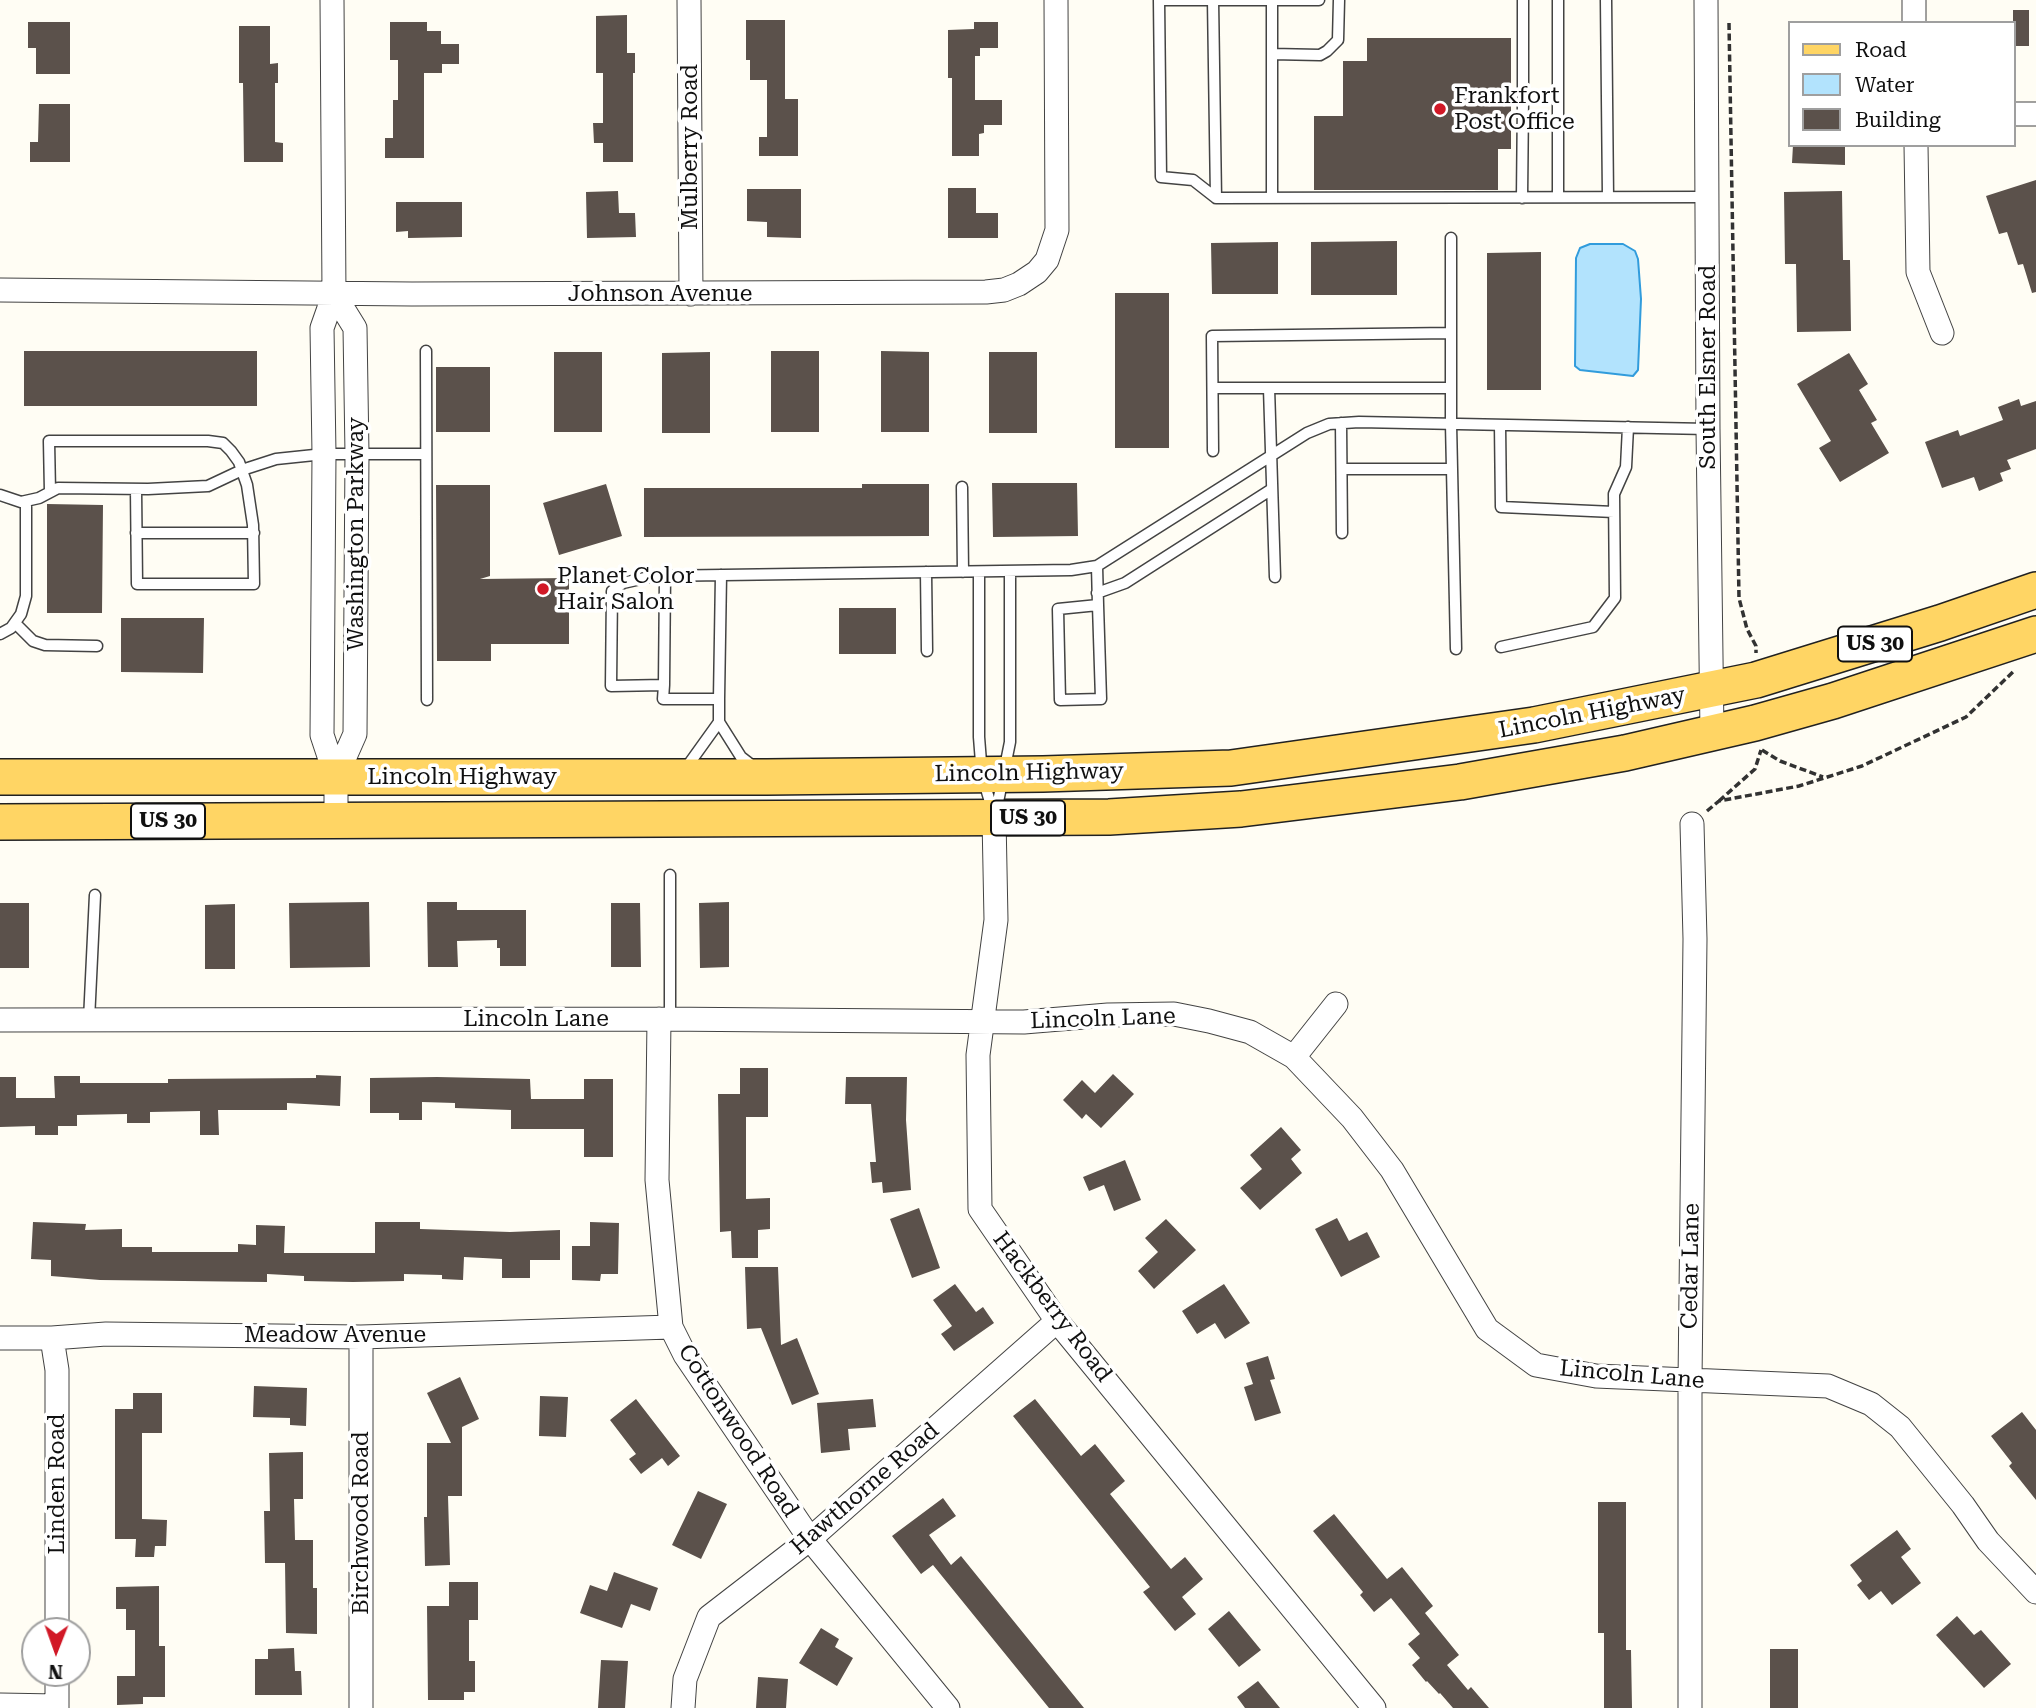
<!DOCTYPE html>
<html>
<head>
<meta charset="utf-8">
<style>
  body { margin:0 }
  #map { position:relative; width:2036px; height:1708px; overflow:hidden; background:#fffdf4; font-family:"Roboto Serif",serif }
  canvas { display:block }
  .legend { position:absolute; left:1788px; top:21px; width:228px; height:126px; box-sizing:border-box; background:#fff; border:2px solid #9f9f9f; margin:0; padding:9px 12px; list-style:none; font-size:21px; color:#101010 }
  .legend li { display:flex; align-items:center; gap:14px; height:35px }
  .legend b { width:35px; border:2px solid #9f9f9f }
  .north { position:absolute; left:21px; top:1617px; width:70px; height:70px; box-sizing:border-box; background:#fff; border:2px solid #9f9f9f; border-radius:50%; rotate:181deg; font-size:19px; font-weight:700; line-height:28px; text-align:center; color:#101010 }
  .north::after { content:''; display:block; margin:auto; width:24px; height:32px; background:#d11826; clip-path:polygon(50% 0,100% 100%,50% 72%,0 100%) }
</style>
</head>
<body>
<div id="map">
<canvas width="2036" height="1708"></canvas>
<ul class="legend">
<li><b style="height:9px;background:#ffd564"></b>Road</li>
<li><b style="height:19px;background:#b2e3fd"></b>Water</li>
<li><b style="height:19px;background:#5b514b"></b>Building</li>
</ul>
<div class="north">N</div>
</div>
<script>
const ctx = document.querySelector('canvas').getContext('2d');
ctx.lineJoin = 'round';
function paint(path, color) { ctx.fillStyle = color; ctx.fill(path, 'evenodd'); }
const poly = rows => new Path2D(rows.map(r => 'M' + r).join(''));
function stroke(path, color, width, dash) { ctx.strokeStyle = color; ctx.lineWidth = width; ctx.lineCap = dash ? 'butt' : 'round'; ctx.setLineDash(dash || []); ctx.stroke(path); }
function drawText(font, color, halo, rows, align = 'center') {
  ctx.font = font + ' "Roboto Serif",serif'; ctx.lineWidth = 7; ctx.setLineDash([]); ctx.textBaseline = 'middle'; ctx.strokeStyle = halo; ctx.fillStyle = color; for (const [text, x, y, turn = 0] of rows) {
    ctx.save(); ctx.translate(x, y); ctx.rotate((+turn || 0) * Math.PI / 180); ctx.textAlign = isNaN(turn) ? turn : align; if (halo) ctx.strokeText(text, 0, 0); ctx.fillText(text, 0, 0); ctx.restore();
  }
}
const water = poly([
  [1590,244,1623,244,1635,251,1638,259,1641,299,1638,370,1633,376,1580,370,1575,366,1576,258,1580,248,1590,244]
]);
paint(water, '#b2e3fd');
stroke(water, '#319cdc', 2);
paint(poly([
  [2013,10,2029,10,2029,46,2013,46],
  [627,15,627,53,635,53,635,73,633,73,633,162,603,162,603,143,594,143,593,123,603,123,603,73,596,73,596,16],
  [746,20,785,20,785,99,798,99,798,156,759,156,759,137,767,137,767,80,750,80,750,60,746,60],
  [28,22,70,22,70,74,36,74,36,48,28,48],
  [390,22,427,22,427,31,441,31,441,44,459,44,459,64,442,64,442,73,424,73,424,158,385,158,385,138,393,138,393,100,398,100,398,60,390,60],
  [974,22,998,22,998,48,980,48,980,56,975,56,975,100,1002,100,1002,125,984,125,984,133,979,134,979,156,952,156,952,78,948,78,948,30,974,29],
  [239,26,270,26,270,64,278,63,278,83,275,83,275,142,283,143,283,162,244,162,243,83,239,83],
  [1367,38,1511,38,1511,149,1498,149,1498,190,1314,190,1314,116,1343,116,1343,61,1367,61],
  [39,104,70,104,70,162,30,162,30,142,38,142],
  [1793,145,1845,145,1845,165,1792,163],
  [2036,180,2036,292,2032,293,2023,264,2018,265,2007,232,1999,234,1986,196],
  [948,188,976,188,976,213,998,213,998,238,948,238],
  [747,189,801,189,801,238,767,237,767,222,747,221],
  [618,191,619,213,635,213,636,237,587,238,586,192],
  [1842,191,1843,260,1850,260,1851,331,1797,332,1796,264,1785,264,1784,192],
  [396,202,462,202,462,237,408,238,408,231,396,232],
  [1397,241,1397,295,1311,295,1311,242],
  [1278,242,1278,294,1212,294,1211,243],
  [1541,252,1541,390,1487,390,1487,253],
  [1115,293,1169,293,1169,448,1115,448],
  [24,351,257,351,257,406,24,406],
  [771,351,819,351,819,432,771,432],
  [881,351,929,352,929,432,881,432],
  [554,352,602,352,602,432,554,432],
  [710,352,710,433,662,433,662,353],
  [989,352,1037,352,1037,433,989,433],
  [1849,353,1868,384,1859,390,1877,420,1871,423,1889,453,1840,482,1819,448,1831,441,1797,384],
  [436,367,490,367,490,432,436,432],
  [2019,399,2021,406,2036,401,2036,449,2007,460,2011,469,2000,473,2003,481,1979,491,1974,477,1942,488,1925,442,1958,430,1960,436,2003,420,1998,407],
  [992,483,1077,483,1078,536,993,537],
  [606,484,622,536,559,555,543,503],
  [862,484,929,484,929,536,644,537,644,488,862,488],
  [436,485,490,485,490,576,480,579,569,578,569,644,491,644,491,661,437,661],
  [47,504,103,505,102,613,47,613],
  [839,608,896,608,896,654,839,654],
  [121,618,204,618,203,673,121,672],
  [369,902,370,967,290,968,289,903],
  [427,902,457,902,457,910,526,910,526,966,500,966,500,948,497,948,497,940,457,941,458,967,428,967],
  [729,902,729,967,700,968,699,903],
  [0,903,29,903,29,968,0,968],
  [611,903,640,903,641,967,611,967],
  [235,904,235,969,205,969,205,905],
  [740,1068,768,1068,768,1117,746,1117,746,1199,770,1198,770,1229,758,1230,758,1258,732,1258,731,1231,720,1232,718,1094,740,1094],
  [1113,1074,1134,1094,1101,1128,1086,1114,1082,1119,1063,1100,1082,1080,1095,1093],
  [316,1075,341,1076,340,1106,287,1103,287,1110,218,1110,219,1135,200,1135,200,1111,150,1112,150,1123,127,1123,127,1114,77,1115,77,1126,58,1126,58,1135,35,1135,35,1126,0,1127,0,1077,16,1077,16,1098,55,1098,54,1076,80,1076,80,1083,168,1083,168,1079,316,1078],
  [437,1077,530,1079,531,1099,584,1099,584,1079,613,1079,613,1157,584,1157,584,1129,511,1129,511,1110,455,1108,455,1103,422,1102,422,1120,399,1120,399,1113,370,1113,370,1078],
  [846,1077,907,1077,906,1120,911,1190,883,1193,882,1182,872,1183,870,1162,876,1162,871,1104,845,1104],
  [1281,1127,1301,1150,1291,1159,1302,1173,1260,1210,1240,1188,1262,1169,1250,1155],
  [1125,1160,1141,1200,1114,1211,1104,1185,1089,1191,1083,1177],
  [919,1208,940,1268,912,1278,890,1219],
  [1337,1218,1349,1241,1367,1232,1380,1257,1341,1277,1315,1229],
  [1166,1219,1196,1250,1154,1289,1138,1271,1158,1252,1145,1238],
  [33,1222,86,1224,85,1230,122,1229,122,1247,152,1247,152,1252,238,1252,238,1244,256,1245,256,1225,285,1226,284,1253,375,1253,375,1222,420,1222,420,1229,510,1232,560,1230,560,1260,530,1260,530,1278,502,1278,502,1259,464,1257,463,1280,442,1279,442,1275,404,1274,404,1281,353,1282,304,1281,304,1276,267,1274,267,1282,100,1280,51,1276,51,1260,31,1259],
  [590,1222,619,1223,618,1274,601,1274,600,1281,572,1280,572,1246,590,1246],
  [745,1267,778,1267,781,1345,797,1338,819,1394,792,1405,761,1328,747,1329],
  [955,1284,976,1312,983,1307,994,1323,954,1351,941,1334,952,1326,933,1300],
  [1224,1284,1250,1323,1225,1339,1215,1323,1197,1334,1182,1311],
  [1268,1356,1275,1379,1270,1380,1281,1413,1255,1421,1244,1387,1253,1384,1246,1363],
  [460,1377,479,1419,462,1427,462,1496,448,1496,450,1565,425,1566,424,1517,427,1517,427,1443,451,1443,427,1393],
  [254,1386,307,1388,306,1426,290,1425,290,1418,253,1417],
  [133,1393,162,1393,162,1433,142,1433,142,1519,167,1520,166,1546,155,1546,154,1557,135,1557,136,1539,115,1539,115,1409,133,1409],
  [540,1396,568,1397,566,1437,539,1436],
  [636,1399,680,1456,668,1466,662,1458,641,1474,629,1459,636,1454,610,1420],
  [873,1399,876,1427,848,1429,850,1450,821,1453,817,1403],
  [1035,1399,1081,1456,1095,1444,1125,1481,1110,1494,1171,1569,1185,1557,1203,1579,1182,1597,1196,1614,1175,1631,1143,1592,1150,1587,1013,1416],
  [2022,1412,2036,1430,2036,1500,2009,1466,2012,1463,1991,1436],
  [303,1452,303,1499,294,1499,295,1540,313,1540,313,1588,317,1588,317,1634,286,1633,285,1563,265,1563,264,1511,270,1511,269,1453],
  [698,1491,727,1504,701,1559,672,1545],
  [943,1498,956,1516,929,1535,951,1565,961,1556,1084,1708,1049,1708,933,1565,921,1574,892,1536],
  [1598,1502,1626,1502,1626,1650,1631,1650,1632,1708,1604,1708,1604,1633,1598,1633],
  [1334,1514,1387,1579,1402,1567,1433,1606,1425,1613,1459,1655,1447,1665,1468,1690,1471,1687,1489,1708,1453,1708,1440,1693,1439,1694,1427,1681,1426,1682,1412,1665,1420,1658,1408,1644,1420,1634,1391,1598,1374,1612,1360,1595,1363,1592,1313,1531],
  [1897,1530,1911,1549,1901,1557,1921,1583,1892,1605,1881,1591,1869,1600,1857,1585,1862,1581,1850,1565],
  [614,1572,658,1588,650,1611,631,1604,622,1628,580,1613,590,1585,607,1591],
  [449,1582,478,1582,478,1620,469,1620,469,1661,475,1661,475,1692,464,1692,464,1700,428,1700,427,1606,449,1606],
  [159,1586,159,1646,165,1646,165,1697,143,1697,143,1704,117,1705,117,1676,135,1676,135,1630,126,1630,126,1609,116,1609,116,1587],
  [1229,1611,1261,1650,1239,1667,1208,1629],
  [1957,1616,1974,1635,1981,1630,2011,1664,1984,1688,1936,1635],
  [821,1628,839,1639,835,1647,853,1658,837,1686,799,1663],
  [294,1648,295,1671,301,1671,302,1695,255,1695,255,1659,268,1659,268,1649],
  [1770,1649,1798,1649,1798,1708,1770,1708],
  [601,1660,628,1661,625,1708,598,1708],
  [758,1677,788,1679,786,1708,756,1708],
  [1258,1681,1280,1708,1245,1708,1237,1697]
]), '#5b514b');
const service = poly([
  [1213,0,1216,198],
  [1272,0,1272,198],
  [1319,0,1159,0,1161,177,1193,180,1216,198,1707,197],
  [1606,0,1608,197],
  [1272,54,1320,55,1327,51,1338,40,1339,0],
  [1523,88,1523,0],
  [1558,197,1558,0],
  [1522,198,1523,100],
  [1451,238,1451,424,1456,649],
  [426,351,427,700],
  [1213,388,1451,388],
  [1269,388,1275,577],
  [1341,423,1342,533],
  [1500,425,1501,507,1614,512],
  [1213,451,1212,336,1451,333],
  [1343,469,1452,469],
  [962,487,963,572],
  [50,492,49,441,208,441,223,443,231,451,239,462,247,485,253,525,254,584,137,584,136,489],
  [0,495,21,502,39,498,58,488,148,489,208,486,242,470,276,459,324,454,426,454],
  [136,533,254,533],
  [1097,566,1098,605,1101,699,1060,700,1058,609,1098,605],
  [926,572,927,651],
  [979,572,979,737,982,775,993,812],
  [721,575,719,699,663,699,664,685,611,686,612,591,623,583,654,576,1071,570,1097,566,1307,433,1329,424,1359,422,1708,429],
  [1097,593,1125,583,1272,489],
  [15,623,33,641,45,645,97,646],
  [0,634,11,628,21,614,26,596,26,501],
  [1501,647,1593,627,1615,598,1614,494,1626,467,1628,427],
  [664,685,665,576],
  [719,699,719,722,741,757,754,767],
  [686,768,719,722],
  [996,812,1010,742,1010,571],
  [670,875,670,1019],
  [89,1020,95,895]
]);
const minor = poly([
  [332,0,334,294,322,328,324,454,322,735,336,777,336,820],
  [689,0,691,294],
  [1706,0,1708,429,1712,733],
  [1914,0,1914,23],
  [2013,114,2036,114],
  [1916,145,1918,272,1942,333],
  [0,290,412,294,986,292,1004,290,1019,284,1037,272,1047,260,1057,230,1056,0],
  [334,294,355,328,357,454,355,734,336,777],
  [994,818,996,920,978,1055,980,1209,1057,1321,1374,1708],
  [659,1019,657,1180,671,1327,685,1355,810,1539,948,1708],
  [0,1020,659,1019,1024,1022,1108,1015,1174,1014,1209,1021,1250,1032,1294,1057,1352,1118,1392,1170,1487,1329,1536,1365,1596,1376,1828,1386,1871,1404,1900,1427,1963,1505,1988,1541,2036,1592],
  [1294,1057,1336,1004],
  [361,1337,361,1708],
  [0,1338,52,1338,106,1334,361,1337,671,1327],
  [52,1338,57,1370,57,1631],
  [57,1673,57,1708],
  [0,1705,57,1706],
  [683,1708,685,1679,709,1617,810,1539,1057,1321],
  [1690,1708,1690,1381,1695,939,1692,824]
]);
const primary = poly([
  [0,777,767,777,1043,774,1231,768,1534,725,1756,680,1940,623,2036,590],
  [0,822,1109,817,1241,809,1460,782,1625,753,1755,723,1833,701,2036,634]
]);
stroke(service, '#434343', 13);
stroke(minor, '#434343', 25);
stroke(primary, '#212121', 38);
stroke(poly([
  [1729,23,1739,598,1747,629,1756,646,1756,653],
  [1762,750,1780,761,1823,777],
  [1719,801,1755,769,1761,750],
  [1707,811,1719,801,1799,786,1862,766,1966,717,2015,670]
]), '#323232', 3.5, [7, 3.5]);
stroke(service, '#fff', 10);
stroke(minor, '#fff', 23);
stroke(primary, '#ffd564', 35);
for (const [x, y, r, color] of [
  [1440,109,7,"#d11826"],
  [543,589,7,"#d11826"]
]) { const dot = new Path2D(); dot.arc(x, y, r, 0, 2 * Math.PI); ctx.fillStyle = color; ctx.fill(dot); stroke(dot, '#fff', 2.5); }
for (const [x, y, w] of [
  [1875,644,74],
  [1028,818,74],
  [168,821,74]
]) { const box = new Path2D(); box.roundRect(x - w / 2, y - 17.5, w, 35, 5); ctx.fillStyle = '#fff'; ctx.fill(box); stroke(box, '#101010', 2); }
drawText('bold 21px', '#101010', null, [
  ["US 30",1875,644],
  ["US 30",1028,818],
  ["US 30",168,821]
]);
drawText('23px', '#101010', '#fff', [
  ["Frankfort",1454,96],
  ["Post Office",1454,122],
  ["Planet Color",557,576],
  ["Hair Salon",557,602]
], 'left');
drawText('23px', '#101010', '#fff', [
  ["Mulberry Road",690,147,-90],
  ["Johnson Avenue",660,294],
  ["South Elsner Road",1708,367,-90],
  ["Washington Parkway",356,534,-90],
  ["Lincoln Highway",1592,713,-11],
  ["Lincoln Highway",1029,773,-1],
  ["Lincoln Highway",462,777],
  ["Lincoln Lane",536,1019],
  ["Lincoln Lane",1103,1019,-2],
  ["Cedar Lane",1691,1266,-89],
  ["Hackberry Road",1052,1307,53],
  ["Meadow Avenue",335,1335],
  ["Lincoln Lane",1632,1375,5],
  ["Cottonwood Road",738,1431,57],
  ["Linden Road",57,1484,-90],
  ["Hawthorne Road",865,1489,-41],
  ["Birchwood Road",361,1523,-90]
]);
</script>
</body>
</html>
